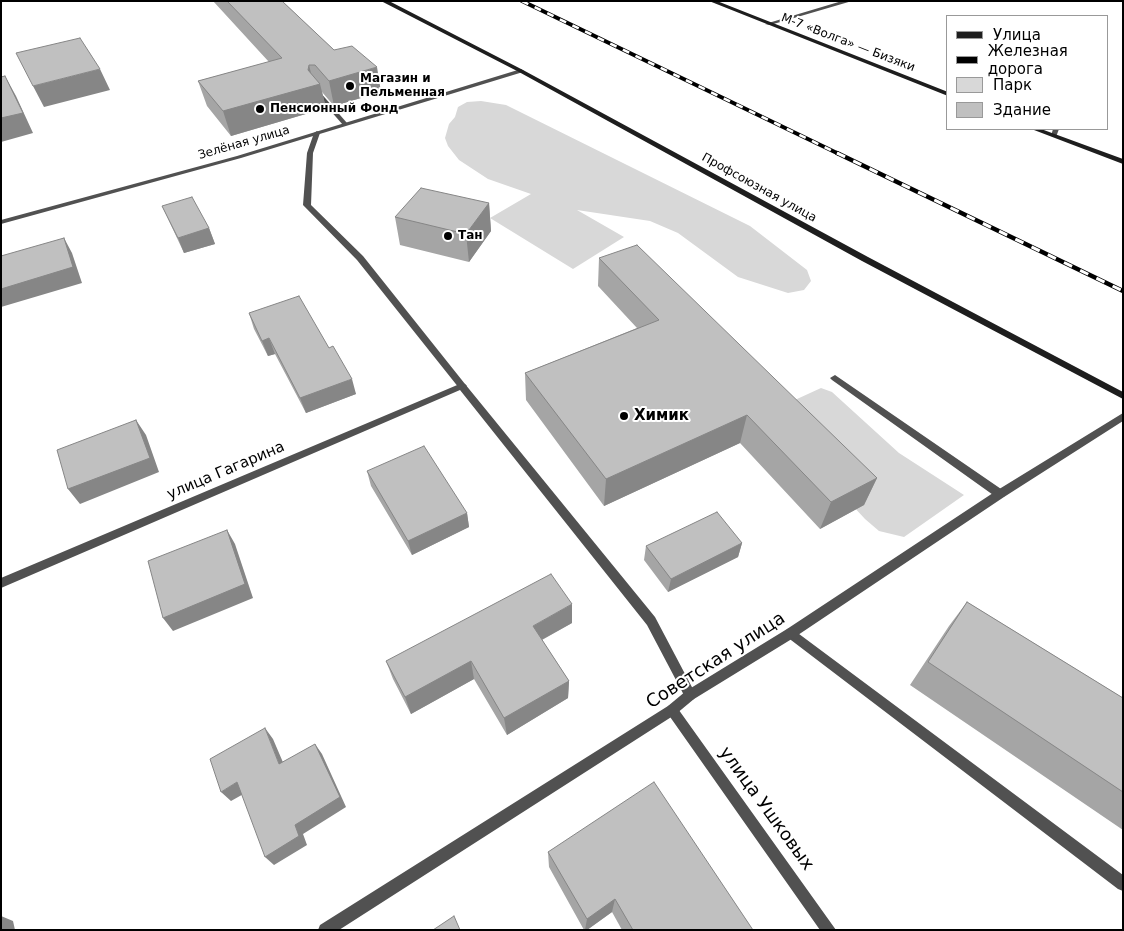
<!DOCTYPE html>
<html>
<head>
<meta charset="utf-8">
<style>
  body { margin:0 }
  #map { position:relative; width:1124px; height:931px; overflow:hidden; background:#fff; font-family:"DejaVu Sans",sans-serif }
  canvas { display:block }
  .frame { position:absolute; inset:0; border:2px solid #000; pointer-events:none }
  .legend { position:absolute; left:946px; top:15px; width:162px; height:115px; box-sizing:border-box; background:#fff; border:1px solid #999; margin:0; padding:6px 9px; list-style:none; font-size:15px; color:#000 }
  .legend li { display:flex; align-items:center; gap:10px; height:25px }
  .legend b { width:25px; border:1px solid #999 }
</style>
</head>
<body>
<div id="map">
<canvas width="1124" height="931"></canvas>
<div class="frame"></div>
<ul class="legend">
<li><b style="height:6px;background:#1e1e1e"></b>Улица</li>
<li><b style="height:6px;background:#000"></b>Железная дорога</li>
<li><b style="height:14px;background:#d8d8d8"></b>Парк</li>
<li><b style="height:14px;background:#c0c0c0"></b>Здание</li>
</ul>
</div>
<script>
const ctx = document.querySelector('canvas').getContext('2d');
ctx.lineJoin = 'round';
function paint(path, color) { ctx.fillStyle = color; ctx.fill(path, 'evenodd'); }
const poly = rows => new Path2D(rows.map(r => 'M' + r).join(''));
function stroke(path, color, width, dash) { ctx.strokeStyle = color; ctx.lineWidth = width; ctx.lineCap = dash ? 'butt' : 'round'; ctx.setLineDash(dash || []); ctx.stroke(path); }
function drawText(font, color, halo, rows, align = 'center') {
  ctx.font = font + ' "DejaVu Sans",sans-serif'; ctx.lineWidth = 4; ctx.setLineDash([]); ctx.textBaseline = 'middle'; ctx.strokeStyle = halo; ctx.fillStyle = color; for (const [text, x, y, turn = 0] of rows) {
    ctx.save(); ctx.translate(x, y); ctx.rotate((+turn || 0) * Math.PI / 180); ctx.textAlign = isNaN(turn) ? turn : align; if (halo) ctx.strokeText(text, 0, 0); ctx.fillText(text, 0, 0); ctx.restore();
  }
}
paint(poly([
  [481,101,506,105,750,226,807,270,811,281,804,290,788,293,738,277,678,233,650,221,577,210,624,237,573,269,490,218,531,194,488,179,459,160,448,146,445,138,449,124,455,117,458,107,467,102],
  [821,388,832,392,899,453,964,495,904,537,879,531,865,519,787,435,773,410]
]), '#d8d8d8');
paint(poly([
  [315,91,319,91,347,123,347,125,343,125,315,93,315,91],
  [1053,129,1059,129,1056,137,1051,136,1053,129],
  [317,131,320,133,313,153,311,205,363,256,465,384,467,386,465,388,459,388,357,260,303,205,307,153,314,133,317,131],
  [835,375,1004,491,1005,494,1004,497,996,497,832,380,830,378,835,375],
  [791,628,1123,875,1123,891,1118,889,787,637,785,633,787,629,791,628]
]), '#515151');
paint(poly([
  [842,1,852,1,770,25,765,24,842,1],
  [521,69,524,71,523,72,241,158,1,224,1,220,237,156,521,69],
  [462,383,465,384,655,617,694,691,696,695,694,699,690,701,686,699,647,625,460,390,1,588,1,578,462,383],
  [672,704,676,706,836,930,820,930,668,714,666,710,668,706,672,704]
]), '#515151');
paint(poly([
  [1123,413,1123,421,1004,497,795,637,694,699,676,714,339,930,318,930,320,925,668,706,686,691,787,629,996,491,1123,413]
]), '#515151');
paint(poly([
  [381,1,389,1,523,70,868,257,1123,392,1123,399,862,261,519,72,381,1],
  [709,1,717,1,948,92,948,96,709,1],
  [1033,129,1041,129,1123,159,1123,164,1034,130,1033,129]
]), '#1e1e1e');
const railFar1 = poly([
  [522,1,839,154]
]);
const rail = poly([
  [837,153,1123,291]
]);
stroke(railFar1, '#000', 4);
stroke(rail, '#000', 4.5);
stroke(railFar1, '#fff', 2.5, [7]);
stroke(rail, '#fff', 3, [9]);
paint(poly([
  [213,1,282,1,334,50,381,92,334,106,322,92,326,108,231,136,207,106,198,81,269,62],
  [489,203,491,231,469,262,400,245,395,217],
  [162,206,209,228,215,244,184,253],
  [599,258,877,478,864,505,820,529,740,443,604,506,526,400,525,373,637,328,598,286],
  [249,313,329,348,356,394,306,413,275,354,268,356,254,329],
  [367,471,467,513,469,527,412,555,371,486],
  [742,543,738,557,668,592,644,560,646,546],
  [967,602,1123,698,1123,830,910,685,949,626],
  [572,623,542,640,569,681,568,698,507,735,474,679,411,714,393,679,386,661],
  [548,852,753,930,622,930,612,912,587,930,584,930,549,867]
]), '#a5a5a5');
paint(poly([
  [309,65,314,85,320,84,326,108,231,136,223,111,308,70],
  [377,67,381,92,334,106,329,81],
  [100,69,110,90,44,107,33,86],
  [5,76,16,96,33,133,1,142,1,118],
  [489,203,491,231,469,262,466,234],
  [209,228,215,244,184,253,178,238],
  [64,238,72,253,82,283,1,307,1,289],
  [269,338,275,354,268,356,262,341],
  [352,379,356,394,306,413,300,398],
  [747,415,740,443,604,506,606,479],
  [136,420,146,435,159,472,80,504,68,489],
  [877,478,864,505,820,529,831,502],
  [467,513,469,527,412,555,408,541],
  [227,530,235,544,253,598,173,631,163,618],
  [742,543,738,557,668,592,671,579],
  [572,604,572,623,534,644,533,626],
  [471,661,474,679,411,714,405,697],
  [569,681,568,698,507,735,504,718],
  [265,728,273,739,288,774,279,764],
  [315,744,322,754,346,807,303,834,307,845,274,865,265,857,295,825],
  [237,782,247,792,231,801,221,792],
  [615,899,612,912,587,930,585,930,587,919],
  [1,916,13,921,15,930,1,930]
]), '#868686');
const building = poly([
  [227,1,282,1,334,50,352,46,377,67,329,81,315,65,309,65,308,70,320,84,223,111,198,81,282,58,227,1],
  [80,38,100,69,33,86,16,53,80,38],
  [5,76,23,113,1,118,1,77,5,76],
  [421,188,489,203,466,234,395,217,421,188],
  [192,197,209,228,178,238,162,206,192,197],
  [64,238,73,267,1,289,1,256,64,238],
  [637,245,877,478,831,502,747,415,606,479,525,373,659,320,599,258,637,245],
  [299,296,329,348,333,346,352,379,300,398,269,338,262,341,249,313,299,296],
  [136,420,150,458,68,489,57,450,136,420],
  [424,446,467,513,408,541,367,471,424,446],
  [717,512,742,543,671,579,646,546,717,512],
  [227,530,245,584,163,618,148,561,227,530],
  [551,574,572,604,533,626,569,681,504,718,471,661,405,697,386,661,551,574],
  [967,602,1123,698,1123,792,928,662,967,602],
  [265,728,279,764,315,744,340,797,295,825,299,836,265,857,237,782,221,792,210,759,265,728],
  [654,782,753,930,633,930,615,899,587,919,548,852,654,782],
  [454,916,460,930,433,930,454,916]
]);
paint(building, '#c0c0c0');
stroke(building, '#868686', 1);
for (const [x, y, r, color] of [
  [350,86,5,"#000"],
  [260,109,5,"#000"],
  [448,236,5,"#000"],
  [624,416,5,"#000"]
]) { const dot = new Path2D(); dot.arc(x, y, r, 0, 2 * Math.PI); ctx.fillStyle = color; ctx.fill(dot); stroke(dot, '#fff', 2); }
drawText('12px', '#000', '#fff', [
  ["М-7 «Волга» — Бизяки",848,43,21],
  ["Зелёная улица",244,143,-16],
  ["Профсоюзная улица",759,188,29]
]);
drawText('bold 12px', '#000', '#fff', [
  ["Магазин и",360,79],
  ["Пельменная",360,93],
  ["Пенсионный Фонд",270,109],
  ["Тан",458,236]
], 'left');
drawText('bold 15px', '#000', '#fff', [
  ["Химик",634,416]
], 'left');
drawText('15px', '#000', '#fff', [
  ["улица Гагарина",226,471,-23]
]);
drawText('18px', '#000', '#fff', [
  ["Советская улица",716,661,-33],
  ["улица Ушковых",766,809,54]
]);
</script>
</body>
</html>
